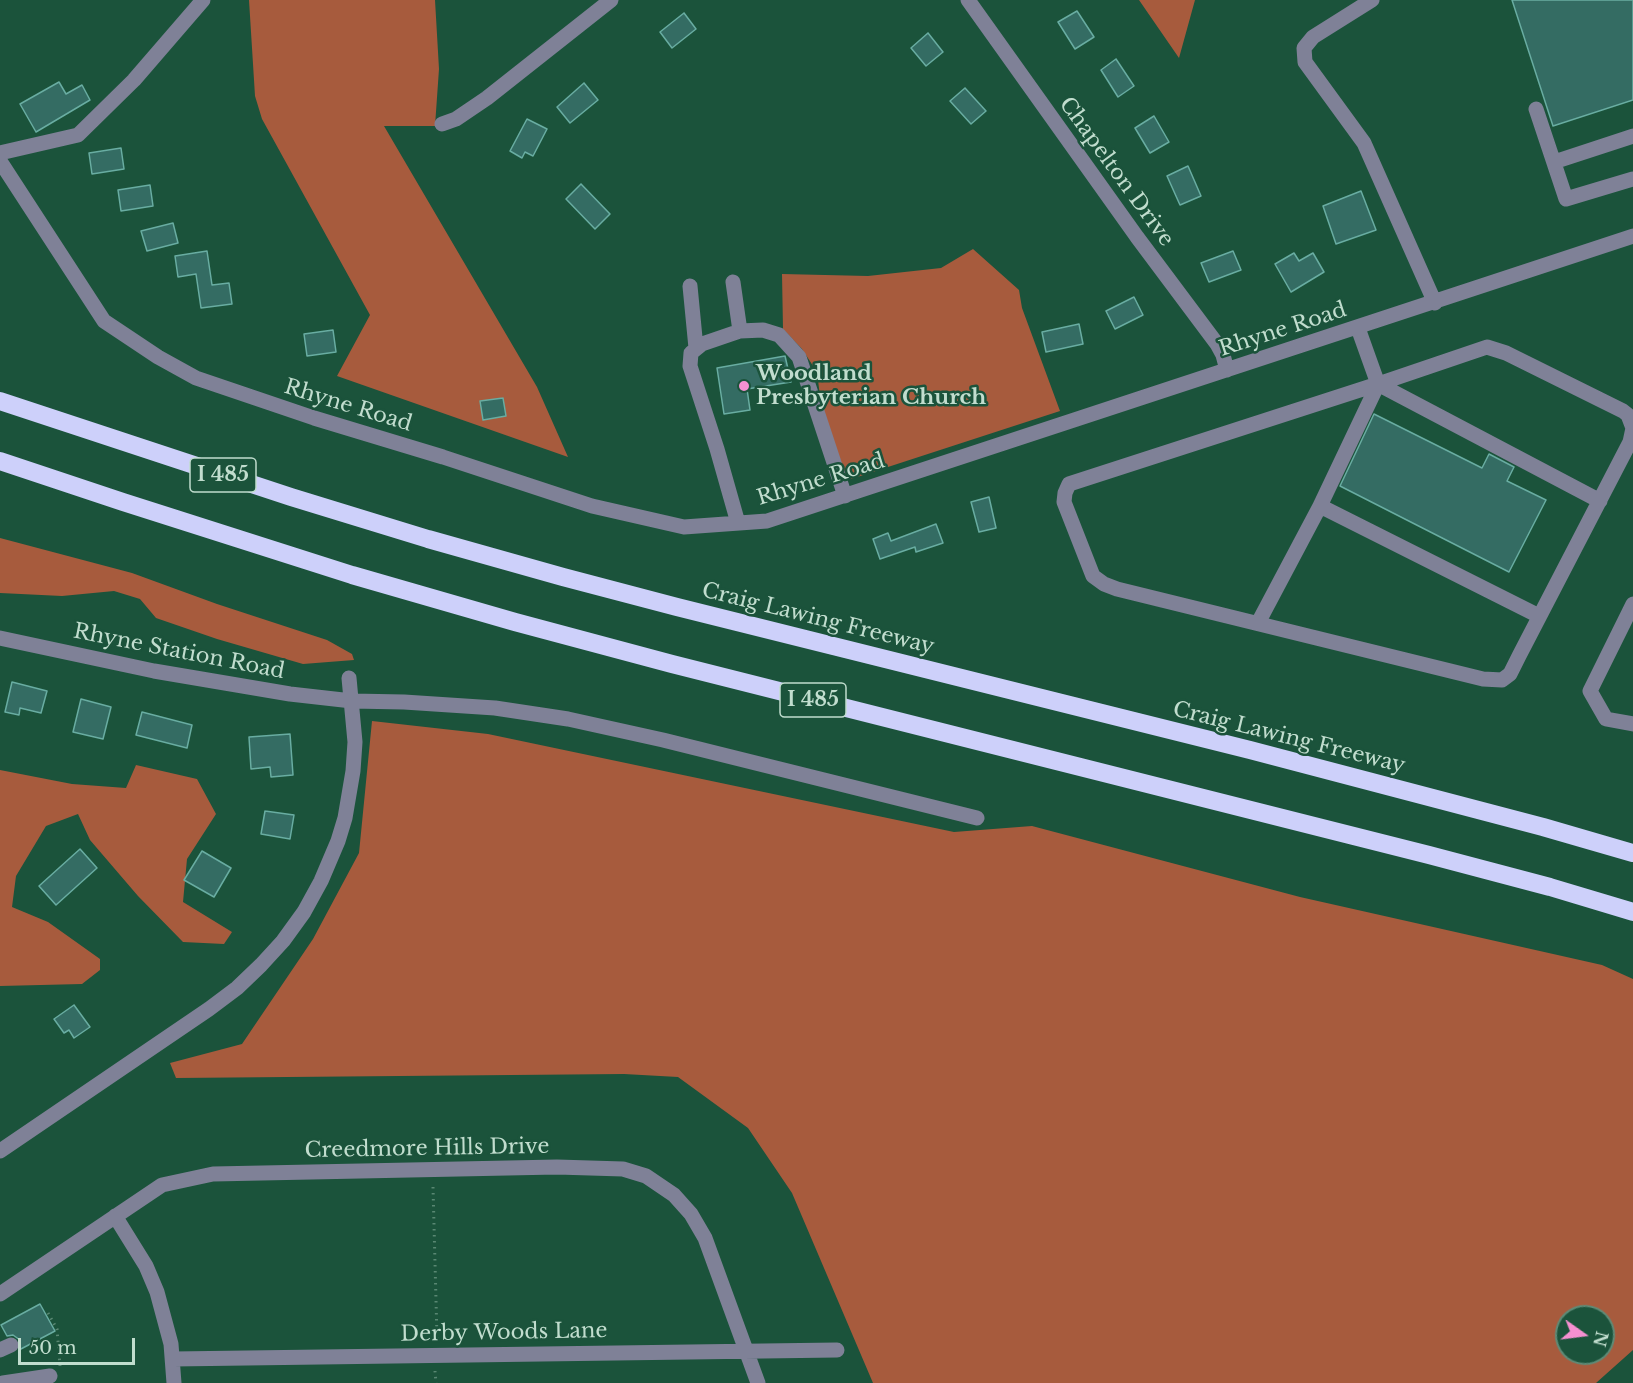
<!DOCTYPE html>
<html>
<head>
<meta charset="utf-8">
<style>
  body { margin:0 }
  #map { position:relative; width:1633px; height:1383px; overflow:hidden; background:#1b533b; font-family:"Libre Baskerville",serif }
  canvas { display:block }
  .north { position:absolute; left:1555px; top:1305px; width:60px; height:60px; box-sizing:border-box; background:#1b533b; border:2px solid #5d8a76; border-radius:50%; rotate:104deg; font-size:16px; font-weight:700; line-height:24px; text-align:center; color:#c1ddce }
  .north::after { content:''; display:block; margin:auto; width:21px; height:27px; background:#f590d1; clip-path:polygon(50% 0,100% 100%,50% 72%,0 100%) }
  .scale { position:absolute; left:18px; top:1338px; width:117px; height:27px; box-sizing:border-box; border:3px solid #c1ddce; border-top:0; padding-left:8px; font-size:18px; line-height:21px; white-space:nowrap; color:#c1ddce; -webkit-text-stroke:4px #1b533b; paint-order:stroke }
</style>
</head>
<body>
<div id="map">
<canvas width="1633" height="1383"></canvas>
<div class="north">N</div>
<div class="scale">50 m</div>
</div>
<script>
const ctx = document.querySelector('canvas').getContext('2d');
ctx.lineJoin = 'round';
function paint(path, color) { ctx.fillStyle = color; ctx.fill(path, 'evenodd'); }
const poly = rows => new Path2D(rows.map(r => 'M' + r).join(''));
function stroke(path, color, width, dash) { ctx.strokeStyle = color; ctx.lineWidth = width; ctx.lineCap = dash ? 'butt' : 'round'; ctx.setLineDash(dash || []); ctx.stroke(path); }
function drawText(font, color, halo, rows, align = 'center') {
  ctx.font = font + ' "Libre Baskerville",serif'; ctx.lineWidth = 5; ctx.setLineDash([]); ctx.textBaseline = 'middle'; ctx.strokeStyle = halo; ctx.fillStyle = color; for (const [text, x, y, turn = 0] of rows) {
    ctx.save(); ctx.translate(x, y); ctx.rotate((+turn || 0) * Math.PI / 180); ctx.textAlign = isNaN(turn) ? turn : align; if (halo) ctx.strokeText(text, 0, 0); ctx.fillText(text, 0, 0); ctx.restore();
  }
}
paint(poly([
  [249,0,435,0,439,69,435,126,384,126,537,387,568,457,337,376,370,315,262,119,255,96],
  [1139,0,1195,0,1179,58],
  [973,249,1019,290,1022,308,1060,411,848,480,822,413,817,372,802,349,783,329,782,274,868,276,941,268],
  [0,538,132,573,217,604,327,640,352,654,354,660,303,664,217,639,156,618,140,599,114,591,62,596,0,593],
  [372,721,488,734,954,832,1032,826,1300,897,1602,965,1633,979,1633,1350,1596,1383,873,1383,792,1193,748,1128,678,1077,624,1074,176,1078,170,1063,242,1044,313,939,359,853],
  [1567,1317,1603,1317,1603,1353,1567,1353],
  [136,765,197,779,216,814,187,859,183,902,232,932,224,944,183,942,138,896,90,840,78,814,46,826,16,876,12,907,48,922,100,959,100,970,82,984,0,986,0,770,72,784,126,788]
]), '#a75b3d');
const building = poly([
  [1512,0,1633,0,1633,100,1553,126,1512,0],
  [1077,11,1094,37,1075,49,1058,22,1077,11],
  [684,13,696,29,672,48,660,32,684,13],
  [928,33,943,52,926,66,911,48,928,33],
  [1116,59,1134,86,1118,97,1101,70,1116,59],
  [59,82,66,94,82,85,90,100,36,132,20,104,59,82],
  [584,83,598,100,570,123,557,107,584,83],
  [965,88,986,111,971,124,950,101,965,88],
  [1154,116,1169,142,1150,153,1135,128,1154,116],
  [527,119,547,129,533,156,525,152,522,158,510,151,527,119],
  [121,148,124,169,92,174,89,153,121,148],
  [1188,166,1201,196,1180,205,1167,176,1188,166],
  [581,184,610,214,595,229,566,199,581,184],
  [150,185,153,206,121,211,118,190,150,185],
  [1361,191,1376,230,1336,244,1323,206,1361,191],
  [173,223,178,243,147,251,141,231,173,223],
  [207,251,212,285,229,283,232,304,201,308,196,274,178,277,175,256,207,251],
  [1233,251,1241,270,1209,282,1201,263,1233,251],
  [1294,253,1299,261,1313,253,1324,272,1291,292,1275,264,1294,253],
  [1134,297,1143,315,1115,329,1106,311,1134,297],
  [1079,324,1083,344,1046,352,1042,332,1079,324],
  [333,330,336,352,307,356,304,334,333,330],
  [785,356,791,382,747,389,750,410,724,414,717,368,785,356],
  [503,398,506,416,483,420,480,401,503,398],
  [1374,414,1482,468,1489,454,1514,467,1507,481,1546,500,1509,572,1340,486,1374,414],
  [989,497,996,528,979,532,971,502,989,497],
  [936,524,943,543,916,552,915,547,880,559,873,539,888,533,891,541,936,524],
  [12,682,47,691,41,713,20,708,19,715,5,712,12,682],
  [81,699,111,707,103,739,73,732,81,699],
  [142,712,192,725,187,748,136,735,142,712],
  [290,734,293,775,271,777,270,767,251,769,249,737,290,734],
  [265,811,294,815,290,839,261,834,265,811],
  [80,849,97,868,56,905,39,886,80,849],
  [202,851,231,868,214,897,184,880,202,851],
  [74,1005,90,1027,74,1038,69,1030,64,1033,54,1019,74,1005],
  [40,1304,55,1331,19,1350,20,1340,13,1335,7,1336,1,1325,40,1304]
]);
paint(building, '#346c63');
stroke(building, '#69ada2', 1.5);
stroke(poly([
  [433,1187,437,1338],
  [48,1313,57,1329,60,1366],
  [435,1371,436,1383]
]), '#598772', 3, [1.5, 4.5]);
stroke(poly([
  [968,0,1137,237,1217,344,1223,355,1227,370],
  [1372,0,1313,37,1304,48,1305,62,1364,143,1435,303],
  [1536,109,1566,199,1633,179],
  [442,124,456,119,487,98,611,0],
  [0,153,78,135,134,80,203,0],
  [0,161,104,321,158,357,196,378,314,418,443,457,592,506,684,527,767,521,1633,236],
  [1554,162,1633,136],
  [733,282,740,331],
  [690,286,696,348],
  [1358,328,1378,384,1600,501],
  [1378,384,1069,484,1065,493,1064,502,1093,576,1104,584,1117,589,1483,679,1502,680,1510,674,1519,656,1630,442,1633,428,1628,415,1623,411,1506,353,1487,347,1378,384,1320,506,1539,616],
  [738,523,717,449,690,366,691,353,702,344,740,331,763,330,779,335,799,357,845,496],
  [1633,604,1590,691,1606,719,1633,724],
  [1258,623,1320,506],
  [0,638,154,671,290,694,352,701,404,702,495,708,568,719,663,740,977,818],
  [0,1151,209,1009,237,988,261,965,283,941,304,912,321,881,338,841,345,818,353,771,355,742,349,678],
  [115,1216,146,1266,157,1292,171,1344,174,1383],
  [0,1294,162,1185,213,1174,557,1167,623,1169,646,1176,674,1195,691,1214,705,1238,758,1383],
  [0,1350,11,1345],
  [173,1359,837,1350],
  [3,1383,50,1376]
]), '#7f8197', 15);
stroke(poly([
  [0,401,291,497,428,539,563,577,677,607,1250,750,1543,827,1633,853],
  [0,461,123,502,352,575,515,622,672,664,1429,855,1550,887,1633,912]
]), '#cdd0fa', 18);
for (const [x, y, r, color] of [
  [744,386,6,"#f590d1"]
]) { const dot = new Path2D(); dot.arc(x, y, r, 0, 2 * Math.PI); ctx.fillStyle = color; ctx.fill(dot); stroke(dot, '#1b533b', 2); }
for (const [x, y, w] of [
  [223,475,66],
  [813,700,66]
]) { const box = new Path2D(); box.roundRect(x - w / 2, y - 17, w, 34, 4.5); ctx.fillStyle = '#1b533b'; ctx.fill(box); stroke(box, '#c1ddce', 1.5); }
drawText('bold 20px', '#c1ddce', null, [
  ["I 485",223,475],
  ["I 485",813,700]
]);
drawText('21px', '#c1ddce', '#1b533b', [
  ["Chapelton Drive",1116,172,54],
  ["Rhyne Road",1283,330,-18],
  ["Rhyne Road",348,406,17],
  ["Rhyne Road",821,480,-17],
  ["Craig Lawing Freeway",818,619,14],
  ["Rhyne Station Road",179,652,11],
  ["Craig Lawing Freeway",1289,738,14],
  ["Creedmore Hills Drive",427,1149,-1],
  ["Derby Woods Lane",504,1333,-1]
]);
drawText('bold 21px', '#c1ddce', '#1b533b', [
  ["Woodland",756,374],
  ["Presbyterian Church",756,398]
], 'left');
</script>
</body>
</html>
